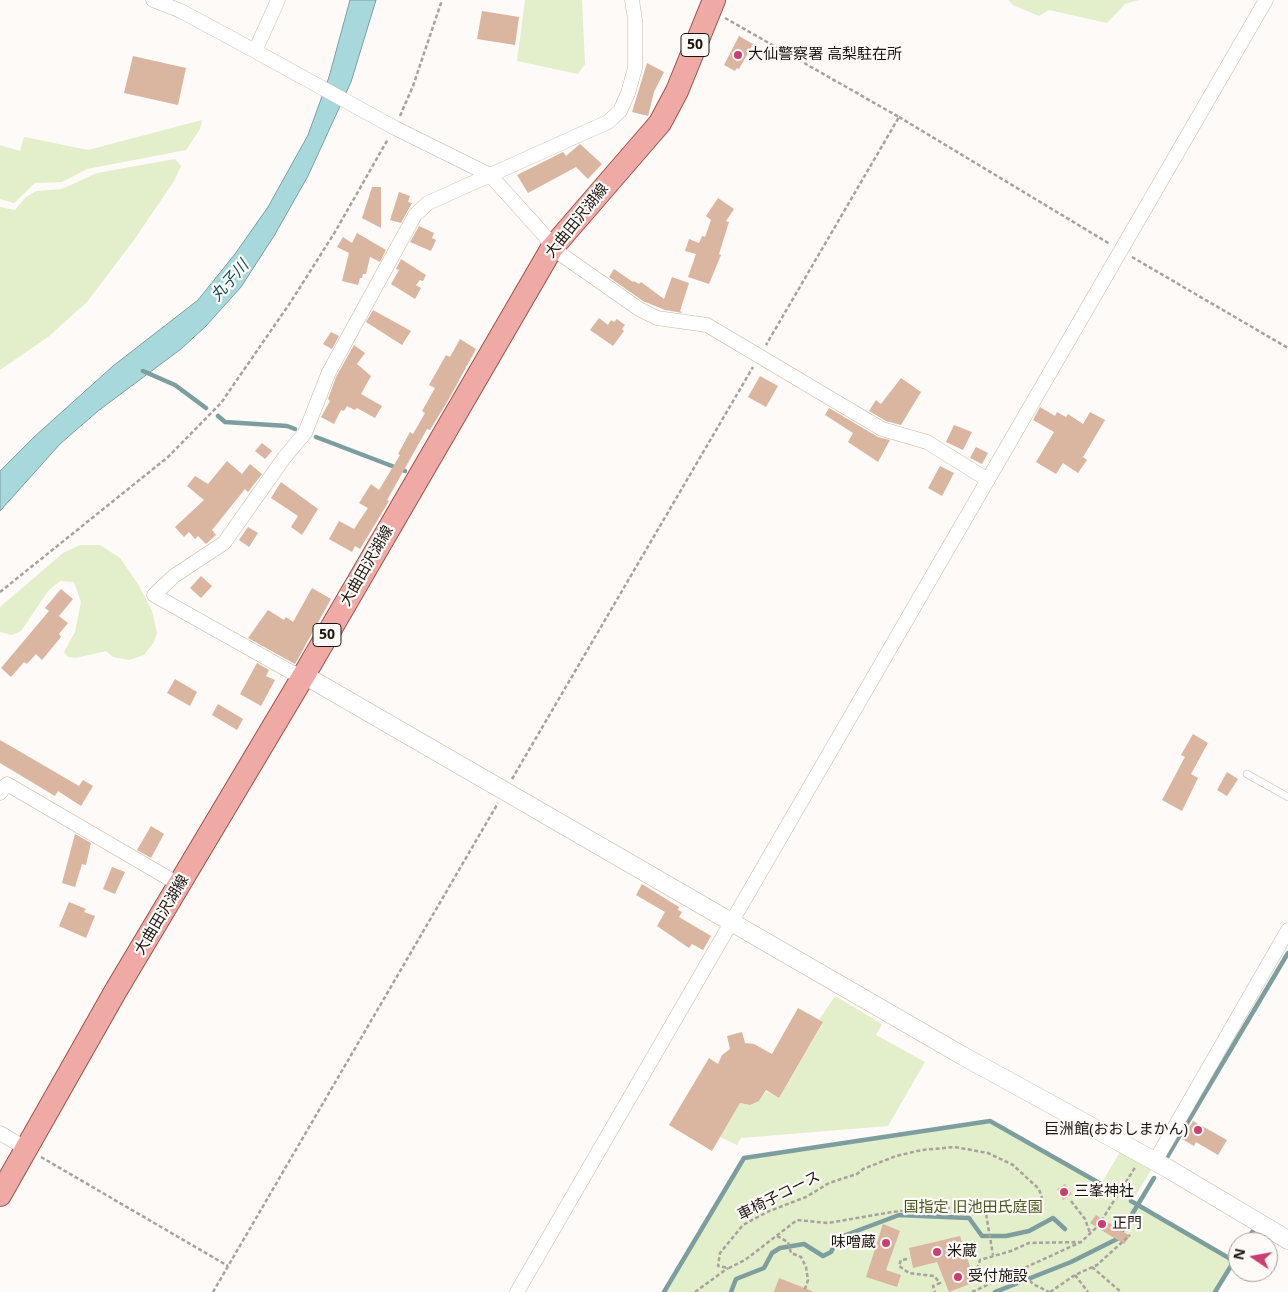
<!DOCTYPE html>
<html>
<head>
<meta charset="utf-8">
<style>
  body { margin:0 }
  #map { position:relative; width:1288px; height:1292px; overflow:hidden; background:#fdfaf7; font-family:"Open Sans",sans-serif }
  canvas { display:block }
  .north { position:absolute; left:1228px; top:1232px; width:50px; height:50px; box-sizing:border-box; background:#fdfaf7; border:1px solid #a29e9a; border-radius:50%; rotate:282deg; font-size:14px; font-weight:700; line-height:20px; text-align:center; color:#1a150f }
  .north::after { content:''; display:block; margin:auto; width:18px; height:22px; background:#ca3e71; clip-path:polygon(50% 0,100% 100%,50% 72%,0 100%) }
</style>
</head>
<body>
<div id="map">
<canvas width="1288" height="1292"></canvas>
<div class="north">N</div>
</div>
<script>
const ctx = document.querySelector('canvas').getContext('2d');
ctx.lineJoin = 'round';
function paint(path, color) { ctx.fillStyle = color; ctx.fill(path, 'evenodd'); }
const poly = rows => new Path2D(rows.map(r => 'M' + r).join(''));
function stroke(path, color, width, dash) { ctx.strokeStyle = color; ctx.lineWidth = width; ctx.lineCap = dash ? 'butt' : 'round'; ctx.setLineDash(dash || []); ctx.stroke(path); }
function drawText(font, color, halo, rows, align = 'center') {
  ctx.font = font + ' "Open Sans","Noto Sans JP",sans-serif'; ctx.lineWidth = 4.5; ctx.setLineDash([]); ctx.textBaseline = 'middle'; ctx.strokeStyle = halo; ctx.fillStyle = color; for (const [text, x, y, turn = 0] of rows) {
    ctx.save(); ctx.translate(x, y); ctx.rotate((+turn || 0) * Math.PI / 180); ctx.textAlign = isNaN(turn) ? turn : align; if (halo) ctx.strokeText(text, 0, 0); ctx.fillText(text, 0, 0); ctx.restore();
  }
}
paint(poly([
  [525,0,582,0,585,64,578,74,517,61],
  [1008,0,1139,0,1125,4,1107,23,1049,10,1039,16,1013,5],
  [202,120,200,129,186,150,87,169,62,182,35,183,14,203,0,199,0,145,20,151,24,137,88,150],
  [175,159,181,166,174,181,134,240,87,302,48,337,0,370,0,207,15,210,25,198,36,191,62,189,97,173],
  [80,545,100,545,120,558,138,584,152,611,157,633,154,642,144,655,129,660,113,657,106,651,76,658,68,657,64,652,75,632,81,602,74,582,60,581,48,591,21,631,12,635,0,632,0,607,63,553],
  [835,996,882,1024,876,1035,925,1062,888,1126,741,1138,737,1145,720,1137,740,1103,750,1105,759,1101,766,1091,779,1098,823,1023,819,1020],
  [990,1121,1101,1184,1120,1152,1151,1170,1132,1202,1234,1261,1215,1292,664,1292,744,1158]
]), '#e3eeca');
const water = poly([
  [350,0,376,0,351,82,308,176,274,236,241,287,206,326,181,349,98,411,60,444,0,511,0,471,34,437,113,366,198,300,235,254,268,207,308,135,329,77,350,0]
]);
paint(water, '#a7d9dc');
stroke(water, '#7d9e9e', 1);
stroke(poly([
  [143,371,175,385,206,408],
  [218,416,225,422,287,426,295,429],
  [316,437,405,471],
  [1167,1157,1288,953],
  [1131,1201,1234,1261,1238,1255],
  [1245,1242,1255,1228],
  [664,1292,744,1158,990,1121,1101,1184],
  [731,1292,736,1279,764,1268,772,1253,780,1248,804,1244,823,1256,831,1252,838,1238,899,1215,969,1218,982,1236,1006,1236,1029,1231,1053,1218,1065,1229],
  [995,1292,1071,1262,1117,1239,1154,1178],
  [1215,1292,1234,1261]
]), '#7d9e9e', 4.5);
paint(poly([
  [482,11,519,17,515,45,477,39],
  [739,36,753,44,739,69,737,68,735,71,724,65],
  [133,56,186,68,178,105,124,93],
  [647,63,664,72,654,92,648,116,632,112],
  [580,144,602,164,588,179,576,167,528,193,517,175,563,152,566,156],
  [372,187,381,187,381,228,362,218],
  [399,192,410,196,408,202,412,203,401,223,390,220],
  [718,198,734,209,726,221,729,222,719,254,721,255,709,284,688,277,696,254,685,251,689,239,699,243,702,236,705,237,711,220,706,216],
  [419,226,434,233,432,238,436,240,431,251,410,242],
  [357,233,386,250,380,262,370,257,366,274,363,274,362,278,360,278,358,285,342,281,349,253,337,247,343,237,352,243],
  [401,259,426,275,423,281,420,280,416,285,421,288,415,299,391,284,399,270,396,269],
  [614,269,633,282,634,281,639,284,641,282,664,299,672,277,689,283,680,311,683,313,665,310,643,301,609,277],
  [373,310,411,331,402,345,366,322],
  [599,318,608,325,611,320,614,322,617,319,625,325,622,329,624,331,613,346,590,330],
  [331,332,339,336,332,349,323,344],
  [460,339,476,349,450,397,430,430,427,429,387,500,389,501,360,549,355,546,352,552,329,539,339,521,354,529,368,508,359,503,371,484,379,490,400,455,398,454,410,432,413,434,425,413,422,411,435,388,429,385,446,355,450,357],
  [354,345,365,353,357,364,371,376,361,394,382,406,375,418,357,408,355,410,347,406,344,411,341,410,334,424,321,417,330,401,328,399,336,377],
  [760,376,778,386,766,407,748,397],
  [901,378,921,392,901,425,886,421,869,411,876,400,881,404],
  [1040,407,1055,416,1057,412,1066,417,1068,414,1083,424,1090,412,1105,420,1083,457,1087,460,1078,473,1063,463,1056,474,1036,462,1054,432,1033,420],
  [829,408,878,437,890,440,878,462,848,442,853,433,825,415],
  [954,425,972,432,963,450,946,442],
  [262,443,272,451,265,459,255,451],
  [976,447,988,453,982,464,970,458],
  [227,461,242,474,250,464,262,474,248,492,245,489,212,530,216,535,206,544,198,536,195,539,189,532,184,537,175,527,204,500,187,486,195,476,208,484],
  [940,466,954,473,942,496,928,488],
  [281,482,318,509,302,535,291,527,298,516,271,498],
  [248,527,258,533,249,547,239,540],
  [201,576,212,586,201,598,190,588],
  [312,588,331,599,295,664,248,638,268,610,284,620,286,617,293,622],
  [61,589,73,599,59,616,68,623,59,634,61,637,42,660,36,654,27,664,24,662,11,677,1,668,49,611,45,608],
  [257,663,269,670,266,676,275,680,261,706,240,694],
  [175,679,197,692,190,706,167,693],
  [218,704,243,719,237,730,212,715],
  [1193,734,1208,743,1191,774,1198,778,1182,811,1162,800,1185,757,1181,755],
  [0,740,79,786,83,780,93,786,81,806,58,791,55,796,0,763],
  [1227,772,1238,779,1227,796,1217,790],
  [151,826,164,834,151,858,137,850],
  [75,834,91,843,86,865,82,864,75,887,62,883],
  [112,867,125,872,115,894,103,889],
  [642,884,679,907,678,910,682,912,679,917,711,936,703,950,692,944,689,948,657,926,665,912,636,895],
  [69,902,86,909,84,912,95,916,86,938,59,926],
  [798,1008,823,1022,779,1098,766,1090,759,1101,750,1105,740,1103,712,1151,669,1125,709,1058,718,1064,722,1055,730,1049,727,1036,742,1032,745,1043,754,1044,772,1054],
  [1193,1121,1227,1140,1218,1155,1196,1142,1194,1146,1182,1139],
  [1065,1184,1072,1194,1063,1200,1057,1189],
  [1096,1215,1130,1236,1124,1244,1090,1223],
  [883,1224,900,1231,886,1270,901,1275,897,1287,866,1277],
  [960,1236,975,1282,949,1292,937,1262,913,1268,909,1248],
  [779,1278,812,1291,812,1292,774,1292]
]), '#dab5a0');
const service = poly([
  [1247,774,1288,797]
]);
const minor = poly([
  [153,0,181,11,255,51,278,0],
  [255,51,395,128,490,175,545,236,552,248,639,309,657,318,707,325,882,429,927,442,988,480],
  [304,675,291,672,154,595,174,576,224,543,284,458,305,433,329,372,415,215,428,203,608,122,620,111,628,93,635,68,635,20,632,0],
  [0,793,7,784,180,885],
  [0,1133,27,1149],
  [1155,1161,1288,930],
  [517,1292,1266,0]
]);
const tertiary = poly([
  [304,675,963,1056,1167,1168,1288,1240]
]);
const primary = poly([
  [0,1195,115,992,304,675,552,248,660,123,677,91,714,0]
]);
stroke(service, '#c5b6a7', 8);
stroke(minor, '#c5b6a7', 15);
stroke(tertiary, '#c5b6a7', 19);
stroke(primary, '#9d514a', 24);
stroke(poly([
  [725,18,899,117,766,345],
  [400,116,413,86,442,0],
  [899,117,1110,244],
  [1132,257,1288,348],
  [0,592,168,457,221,403,290,303,335,232,388,139],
  [512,779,753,367],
  [955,1147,988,1153,1013,1165,1039,1189,1042,1198,1032,1205,1014,1210,996,1208,929,1208,892,1212,828,1223,797,1220,745,1260,729,1268,718,1266,720,1253,743,1225,767,1212,806,1197,829,1183,857,1174,863,1169,896,1156,922,1150,955,1147],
  [41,1157,228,1266],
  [1071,1201,1085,1219,1090,1233],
  [985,1208,993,1255],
  [777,1236,788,1242,791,1253,801,1257,806,1267,808,1280,804,1292],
  [907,1259,901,1260,899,1266,909,1273,934,1276,940,1283,933,1286,935,1292],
  [1092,1267,1121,1292],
  [977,1269,980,1260,1011,1251,1029,1243,1079,1242],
  [1021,1271,1033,1284,1049,1292],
  [1075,1275,1088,1292],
  [213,1292,498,803],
  [695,1292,728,1268],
  [972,1292,1081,1242,1098,1226,1136,1166],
  [1050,1292,1075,1275,1097,1265,1130,1235]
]), '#a6a29e', 2.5, [4, 2.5]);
stroke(service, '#fff', 7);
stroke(minor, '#fff', 14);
stroke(tertiary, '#fff', 18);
stroke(primary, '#efaaa6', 22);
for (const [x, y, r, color] of [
  [738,55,5,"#ca3e71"],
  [1198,1130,5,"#ca3e71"],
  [1064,1192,5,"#ca3e71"],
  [1102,1224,5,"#ca3e71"],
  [886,1243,5,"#ca3e71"],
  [937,1252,5,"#ca3e71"],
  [958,1277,5,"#ca3e71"]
]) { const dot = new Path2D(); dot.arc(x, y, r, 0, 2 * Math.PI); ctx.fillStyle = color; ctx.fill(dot); stroke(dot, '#fdfaf7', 2); }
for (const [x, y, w] of [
  [695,45,28],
  [327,635,28]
]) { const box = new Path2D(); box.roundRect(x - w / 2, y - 11.5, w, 23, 4); ctx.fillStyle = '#fdfaf7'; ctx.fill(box); stroke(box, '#1a150f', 1); }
drawText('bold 14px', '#1a150f', null, [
  ["50",695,45],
  ["50",327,635]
]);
drawText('15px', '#1a150f', '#fdfaf7', [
  ["大仙警察署 高梨駐在所",748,55],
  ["巨洲館(おおしまかん)",1188,1130,"right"],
  ["三峯神社",1074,1192],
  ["正門",1112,1224],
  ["味噌蔵",876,1243,"right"],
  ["米蔵",947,1252],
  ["受付施設",968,1277]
], 'left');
drawText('15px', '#1a150f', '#fdfaf7', [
  ["大曲田沢湖線",577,221,-51],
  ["大曲田沢湖線",367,566,-60],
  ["大曲田沢湖線",162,915,-59],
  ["車椅子コース",779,1196,-27]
]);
drawText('15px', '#4a5820', '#fdfaf7', [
  ["国指定 旧池田氏庭園",973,1208]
]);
drawText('italic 16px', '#0d5559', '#fdfaf7', [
  ["丸子川",230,281,-49]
]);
</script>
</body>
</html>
